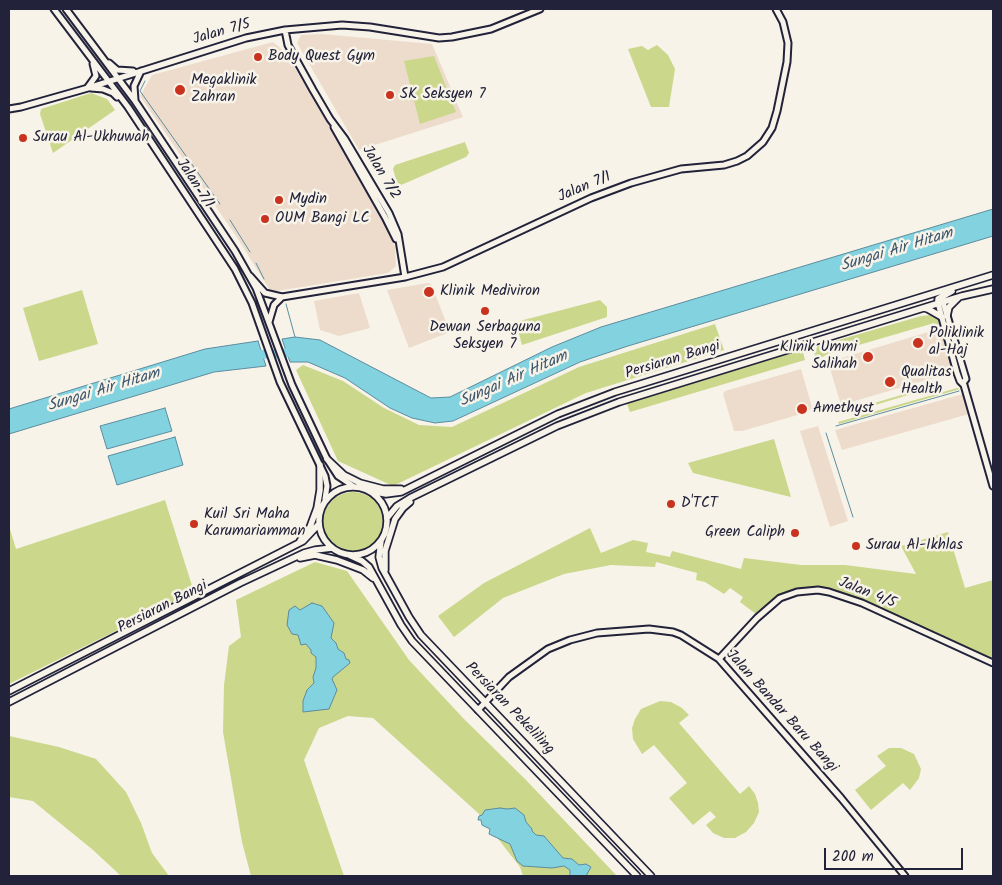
<!DOCTYPE html>
<html>
<head>
<meta charset="utf-8">
<style>
  body { margin:0 }
  #map { position:relative; width:1002px; height:885px; overflow:hidden; background:#f7f3e8; font-family:Kalam,sans-serif }
  canvas { display:block }
  .frame { position:absolute; inset:0; border:10px solid #22223b; pointer-events:none }
  .scale { position:absolute; left:824px; top:848px; width:139px; height:22px; box-sizing:border-box; border:2px solid #22223b; border-top:0; padding-left:6px; font-size:15px; line-height:18px; white-space:nowrap; color:#22223b; -webkit-text-stroke:4px #f7f3e8; paint-order:stroke }
</style>
</head>
<body>
<div id="map">
<canvas width="1002" height="885"></canvas>
<div class="frame"></div>
<div class="scale">200 m</div>
</div>
<script>
const ctx = document.querySelector('canvas').getContext('2d');
ctx.lineJoin = 'round';
function paint(path, color) { ctx.fillStyle = color; ctx.fill(path, 'evenodd'); }
const poly = rows => new Path2D(rows.map(r => 'M' + r).join(''));
function stroke(path, color, width, dash) { ctx.strokeStyle = color; ctx.lineWidth = width; ctx.lineCap = dash ? 'butt' : 'round'; ctx.setLineDash(dash || []); ctx.stroke(path); }
function drawText(font, color, halo, rows, align = 'center') {
  ctx.font = font + ' Kalam,sans-serif'; ctx.lineWidth = 5; ctx.setLineDash([]); ctx.textBaseline = 'middle'; ctx.strokeStyle = halo; ctx.fillStyle = color; for (const [text, x, y, turn = 0] of rows) {
    ctx.save(); ctx.translate(x, y); ctx.rotate((+turn || 0) * Math.PI / 180); ctx.textAlign = isNaN(turn) ? turn : align; if (halo) ctx.strokeText(text, 0, 0); ctx.fillText(text, 0, 0); ctx.restore();
  }
}
paint(poly([
  [322,34,432,44,463,117,359,150,297,43,301,35],
  [273,42,286,53,383,218,395,247,396,266,388,273,271,292,238,239,140,96,152,75],
  [428,283,431,284,450,332,409,348,387,290],
  [359,293,370,328,339,336,320,330,314,301],
  [942,328,954,372,841,405,828,362],
  [801,369,812,407,808,412,742,431,734,431,723,394,725,391],
  [963,394,969,414,842,450,835,430],
  [818,426,848,521,830,527,800,431]
]), '#eddccb');
paint(poly([
  [657,45,668,55,675,69,669,107,651,107,628,49,642,46,648,50],
  [434,56,456,112,420,124,404,61],
  [91,93,107,99,115,110,53,153,40,114,41,109],
  [465,142,469,153,466,157,401,185,397,183,393,169,395,165],
  [82,290,98,344,39,361,23,308],
  [600,300,607,307,607,317,522,345,516,322],
  [931,315,937,317,939,324,935,326,934,323,828,354,817,360,814,353,818,346,921,316],
  [715,324,724,350,586,393,393,486,338,461,296,370,303,365,343,381,384,408,419,425,452,427,579,367],
  [793,352,803,352,805,360,630,412,627,404,639,398],
  [957,388,960,389,839,424,838,422],
  [918,390,918,392,852,412,851,410],
  [774,439,791,497,693,473,688,463],
  '323 522a30 30 0 1 1 60 0a30 30 0 1 1-60 0Z',
  [165,500,194,592,9,684,9,526,16,549],
  [590,528,601,553,633,540,648,543,646,552,670,557,672,551,741,569,744,558,801,565,845,565,916,574,901,546,948,532,965,588,993,580,993,657,992,659,822,588,800,589,778,596,756,614,740,602,743,597,730,588,724,594,705,582,696,580,697,573,656,562,655,567,611,565,564,574,503,598,454,637,438,616,484,583],
  [315,562,347,571,409,660,463,718,526,780,617,876,523,876,520,867,478,813,373,718,348,716,319,728,304,760,344,876,251,876,242,842,223,732,224,685,229,646,241,637,236,600],
  [660,701,671,702,682,708,689,715,679,723,740,794,749,786,755,794,758,803,759,812,754,823,746,832,735,838,724,838,713,833,706,825,716,817,710,811,693,825,669,798,687,783,654,745,642,754,633,739,632,728,635,719,641,709],
  [9,736,59,747,96,759,126,792,141,823,152,853,169,876,121,876,93,850,33,801,9,797],
  [889,748,901,748,914,754,921,769,919,778,910,790,903,783,871,810,855,790,886,766,877,756]
]), '#cbd78b');
const water = poly([
  [993,209,993,236,628,346,580,362,453,421,435,423,412,418,390,408,345,378,308,362,290,362,282,339,295,337,320,340,431,398,450,397,552,347,601,327,993,209],
  [258,341,266,366,214,372,9,434,9,409,205,349,258,341],
  [165,408,172,431,107,449,100,426,165,408],
  [175,437,183,465,117,485,108,456,175,437],
  [312,603,322,606,334,623,331,638,336,643,338,649,344,653,346,659,349,660,350,663,333,677,332,679,337,690,329,709,303,712,303,701,307,690,314,683,313,677,316,668,316,657,311,653,311,650,306,644,301,645,298,635,292,634,287,625,289,610,295,606,300,610,312,603],
  [500,808,507,809,515,808,524,815,526,822,532,829,532,831,536,835,544,836,563,858,572,859,579,865,586,864,591,867,586,876,570,876,570,870,564,866,552,868,523,866,517,861,510,844,489,834,490,829,482,825,481,820,478,820,479,816,482,815,485,810,500,808]
]);
paint(water, '#83d2e0');
stroke(water, '#5c8c9e', 1);
stroke(poly([
  [145,81,140,91,220,204],
  [230,220,250,252],
  [256,263,264,279],
  [286,304,295,337],
  [836,426,959,391],
  [826,433,853,517]
]), '#5c8c9e', 1);
stroke(poly([
  [252,355,299,352]
]), '#83d2e0', 9);
const tertiary = poly([
  [54,9,128,107,235,269,252,303,280,382,325,476,327,486,325,499],
  [66,9,135,101,235,251,256,288,292,385,327,459,338,476,353,486],
  [285,30,288,45,313,90,330,119,345,139,389,213,398,234,405,277],
  [109,63,117,70,133,71],
  [88,87,96,76,93,64],
  [91,88,103,89,113,93,117,97],
  [135,100,134,86,141,71],
  [9,109,21,107,88,88,246,38,285,30,342,25,370,27,439,38,452,37,491,29,540,9],
  [334,127,385,217,396,239],
  [250,276,265,293,282,297,405,277,443,267,591,198,631,183,681,169,724,165,737,161,747,156,763,142,772,128,777,111,787,62,788,43,783,22,776,9],
  [943,302,966,379,963,383],
  [938,303,957,373,960,381,964,385,993,486],
  [269,322,274,305,282,297],
  [719,659,757,618,780,598,797,592,818,590,829,592,862,603,993,663],
  [478,710,509,677,548,649,570,640,597,633,649,629,673,632,681,635,719,659,733,675,841,798,905,876]
]);
const secondary = poly([
  [938,303,938,299,952,291],
  [924,308,928,309,942,317],
  [947,316,949,307,958,298],
  [327,459,344,475,360,483,383,489,401,489],
  '319 521a34 34 0 1 1 68 0a34 34 0 1 1-68 0Z',
  [371,491,386,494,401,492,558,414,615,392,993,275],
  [387,518,397,506,410,498,557,426,619,402,962,296,993,289],
  [300,541,310,527,317,508,320,490,320,465],
  [381,541,379,557,382,568,409,617,421,635,651,876],
  [349,555,362,561,369,567,401,625,412,641,637,876],
  [300,558,315,555,337,560,363,570,373,578],
  [385,570,385,551,395,519,403,508,410,502],
  [9,691,303,541,318,525],
  [9,702,240,583,304,553,315,550,332,548]
]);
stroke(tertiary, '#22223b', 9);
stroke(secondary, '#22223b', 9);
stroke(tertiary, '#f7f3e8', 5);
stroke(secondary, '#f7f3e8', 5.5);
for (const [x, y, r, color] of [
  [258,57,5,"#c8321e"],
  [180,90,6,"#c8321e"],
  [390,95,5,"#c8321e"],
  [23,138,5,"#c8321e"],
  [279,200,5,"#c8321e"],
  [265,219,5,"#c8321e"],
  [429,292,6,"#c8321e"],
  [485,311,5,"#c8321e"],
  [918,343,6,"#c8321e"],
  [868,357,6,"#c8321e"],
  [890,382,6,"#c8321e"],
  [802,409,6,"#c8321e"],
  [671,504,5,"#c8321e"],
  [194,524,5,"#c8321e"],
  [795,533,5,"#c8321e"],
  [856,546,5,"#c8321e"]
]) { const dot = new Path2D(); dot.arc(x, y, r, 0, 2 * Math.PI); ctx.fillStyle = color; ctx.fill(dot); stroke(dot, '#f7f3e8', 2); }
drawText('15px', '#22223b', '#f7f3e8', [
  ["Jalan 7/5",222,33,-16],
  ["Jalan 7/2",380,173,59],
  ["Jalan 7/1",194,184,57],
  ["Jalan 7/1",585,188,-23],
  ["Persiaran Bangi",673,361,-17],
  ["Jalan 4/5",867,594,22],
  ["Persiaran Bangi",163,608,-27],
  ["Persiaran Pekeliling",509,709,46],
  ["Jalan Bandar Baru Bangi",781,712,48]
]);
drawText('15px', '#22223b', '#f7f3e8', [
  ["Body Quest Gym",268,57],
  ["Megaklinik",191,81],
  ["Zahran",191,98],
  ["SK Seksyen 7",400,95],
  ["Surau Al-Ukhuwah",33,138],
  ["Mydin",289,200],
  ["OUM Bangi LC",275,219],
  ["Klinik Mediviron",440,292],
  ["Dewan Serbaguna",485,328,"center"],
  ["Seksyen 7",485,345,"center"],
  ["Poliklinik",929,334],
  ["al-Haj",929,351],
  ["Klinik Ummi",857,348,"right"],
  ["Salihah",857,365,"right"],
  ["Qualitas",901,373],
  ["Health",901,390],
  ["Amethyst",813,409],
  ["D'TCT",681,504],
  ["Kuil Sri Maha",204,515],
  ["Karumariamman",204,532],
  ["Green Caliph",785,533,"right"],
  ["Surau Al-Ikhlas",866,546]
], 'left');
drawText('italic 16px', '#3f576d', '#f7f3e8', [
  ["Sungai Air Hitam",897,251,-17],
  ["Sungai Air Hitam",514,380,-24],
  ["Sungai Air Hitam",104,391,-17]
]);
</script>
</body>
</html>
